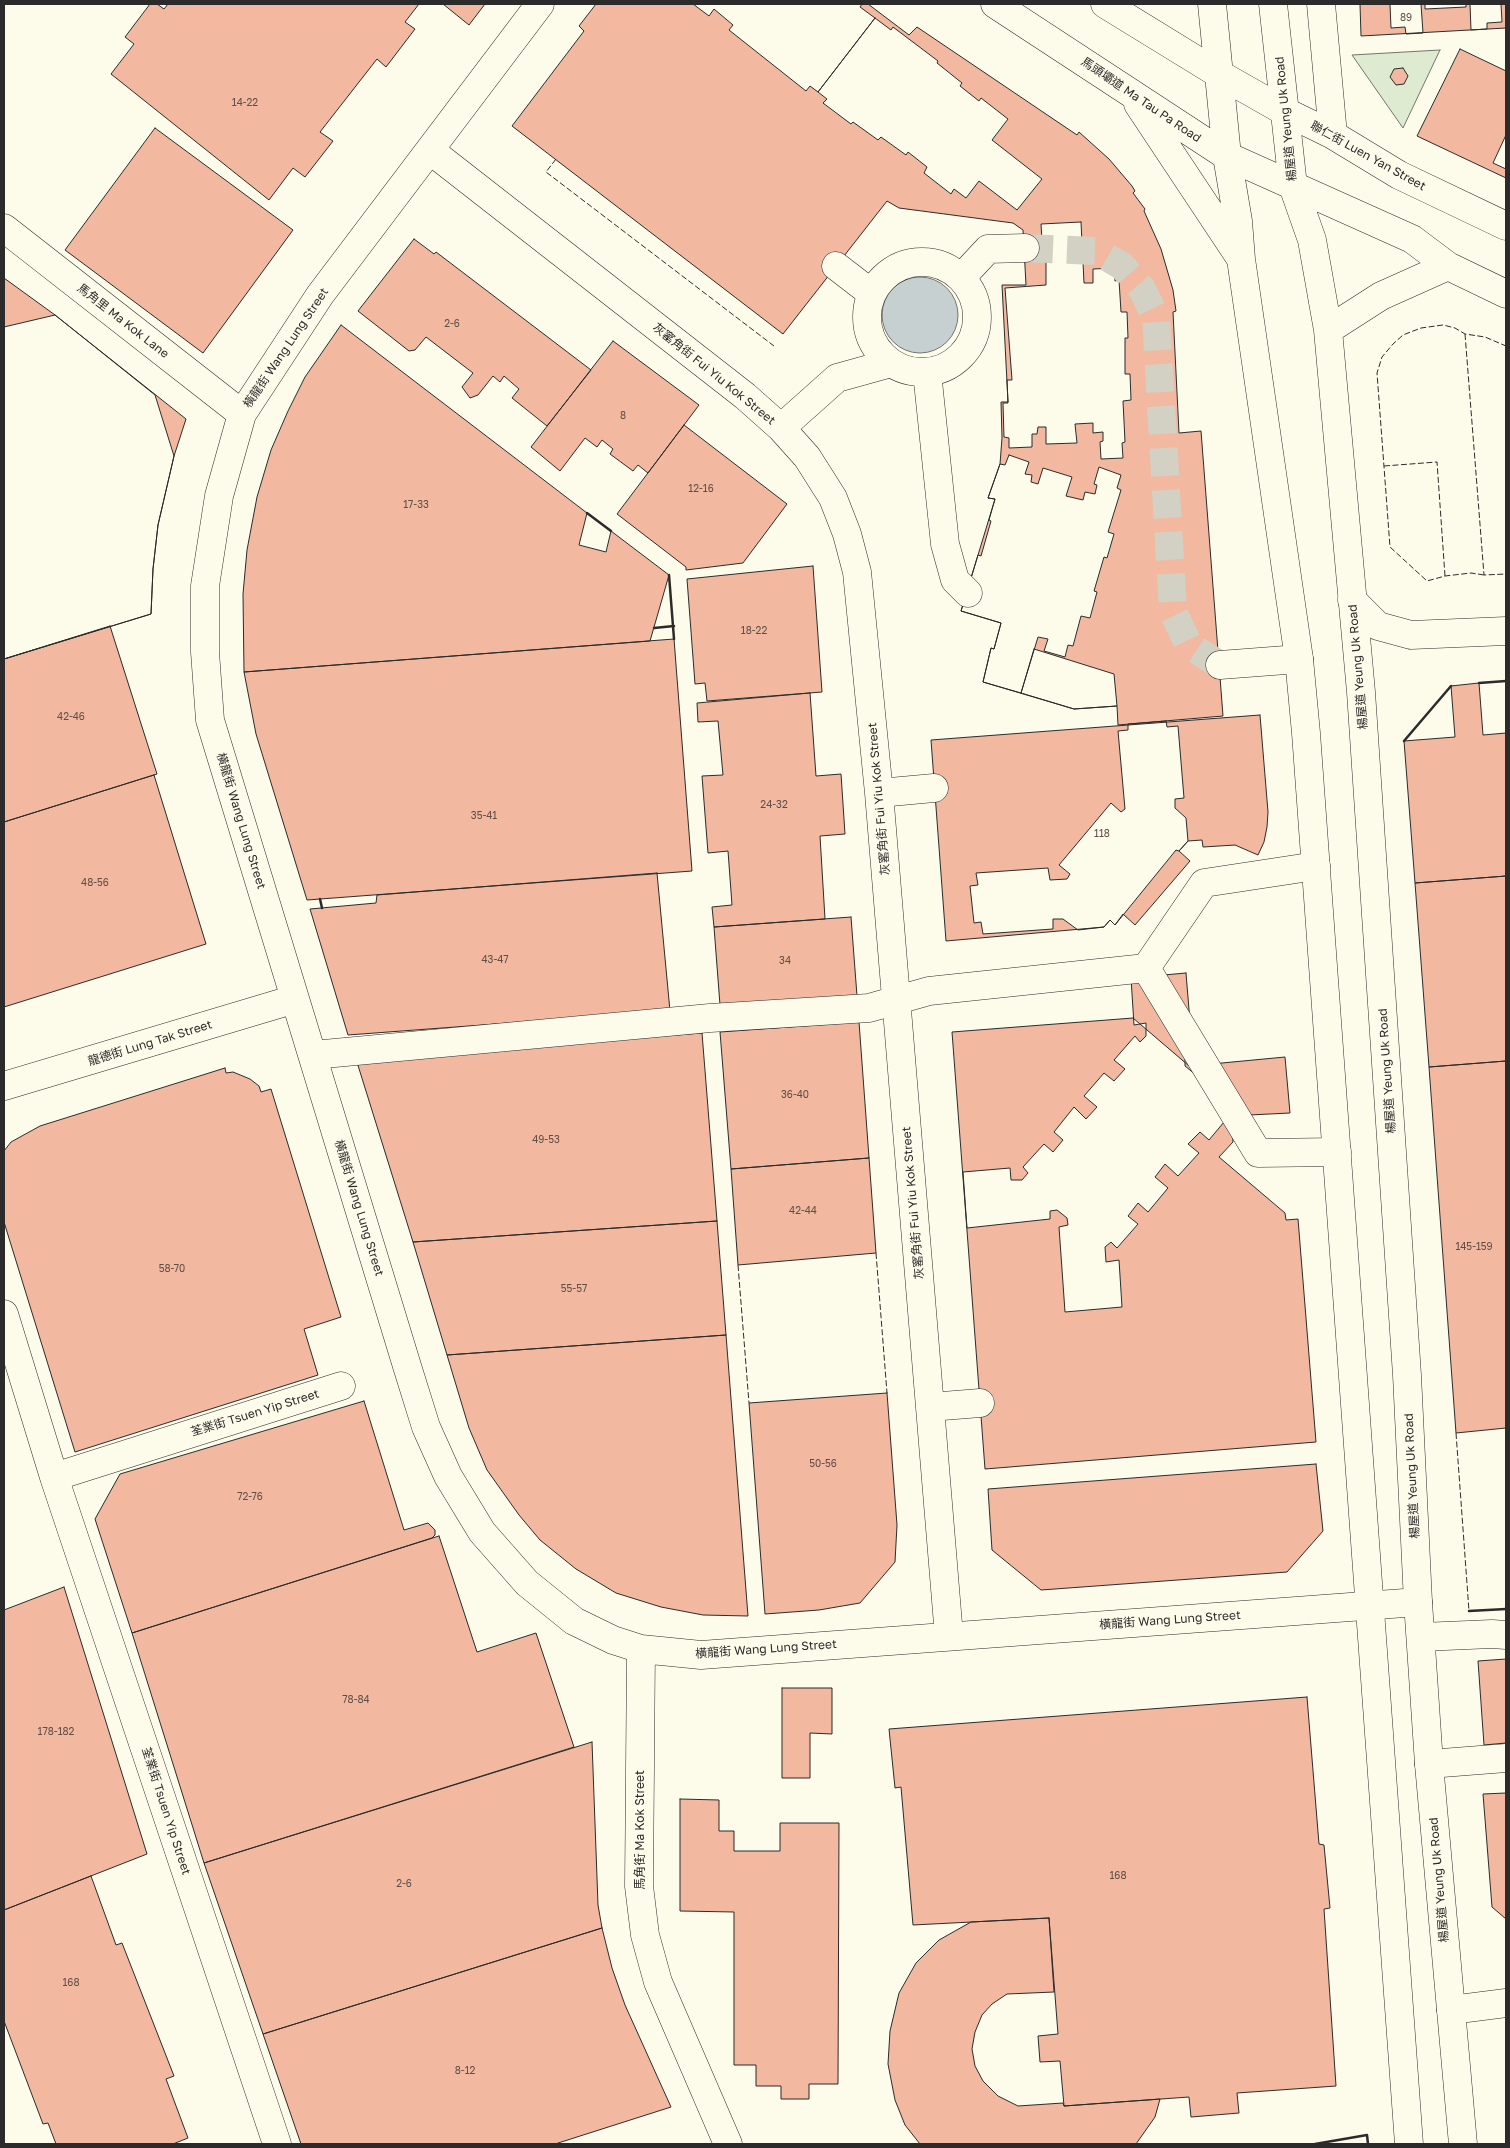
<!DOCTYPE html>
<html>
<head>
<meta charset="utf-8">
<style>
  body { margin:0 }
  #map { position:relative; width:1510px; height:2148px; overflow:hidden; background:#fdfbea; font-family:"Golos Text",sans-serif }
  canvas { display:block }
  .frame { position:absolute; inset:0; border:5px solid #2b2b2b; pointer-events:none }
</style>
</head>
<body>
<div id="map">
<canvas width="1510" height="2148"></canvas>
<div class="frame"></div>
</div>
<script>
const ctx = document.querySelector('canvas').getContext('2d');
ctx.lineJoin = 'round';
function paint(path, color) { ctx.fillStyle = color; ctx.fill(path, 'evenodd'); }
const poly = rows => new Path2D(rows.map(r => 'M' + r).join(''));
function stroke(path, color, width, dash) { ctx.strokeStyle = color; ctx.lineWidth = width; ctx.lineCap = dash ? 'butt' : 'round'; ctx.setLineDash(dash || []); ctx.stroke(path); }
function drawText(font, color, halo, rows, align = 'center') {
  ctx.font = font + ' "Golos Text","Noto Sans TC",sans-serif'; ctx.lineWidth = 4; ctx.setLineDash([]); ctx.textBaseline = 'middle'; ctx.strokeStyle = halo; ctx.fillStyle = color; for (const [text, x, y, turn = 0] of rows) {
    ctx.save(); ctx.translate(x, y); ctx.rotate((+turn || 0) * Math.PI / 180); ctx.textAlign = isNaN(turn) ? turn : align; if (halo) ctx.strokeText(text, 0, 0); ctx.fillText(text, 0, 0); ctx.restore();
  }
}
const green = poly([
  [1440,50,1403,128,1352,55,1440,50]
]);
paint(green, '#deebd1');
stroke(green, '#74746e', 1);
const water = poly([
  '882 315a38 38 0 1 1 76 0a38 38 0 1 1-76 0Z'
]);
paint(water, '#c7d0d0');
stroke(water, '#74746e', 1);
const building = poly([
  [150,4,157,4,164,9,168,4,419,4,405,22,415,29,386,67,377,59,320,132,333,141,305,177,293,168,269,200,111,74,134,44,125,37,150,4],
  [443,4,485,4,469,25,443,4],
  [596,4,868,4,909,35,917,27,1077,135,1079,132,1109,159,1132,186,1135,191,1133,193,1145,209,1144,211,1161,249,1173,290,1176,311,1173,312,1179,433,1201,431,1223,716,1118,725,1117,706,1074,709,983,682,991,648,994,649,1001,623,961,611,995,499,988,498,1000,464,1002,438,1001,402,1008,402,1002,285,1026,285,1023,230,1013,223,899,208,887,201,783,334,512,126,584,31,579,26,596,4],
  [693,4,862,4,860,7,875,18,818,92,810,86,806,91,729,30,733,25,714,9,709,16,693,4],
  [1360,4,1506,4,1506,28,1361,36,1360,4],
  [1390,4,1466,4,1466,7,1425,9,1425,4,1421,4,1423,33,1406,34,1405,27,1391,28,1390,4],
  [1470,4,1501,4,1502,22,1487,23,1487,29,1471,30,1470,4],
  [875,18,891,30,893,27,938,61,937,63,962,83,960,86,979,101,981,98,1008,119,992,140,1042,179,1017,210,979,181,966,198,954,189,951,194,924,173,927,167,908,152,906,155,881,137,878,140,853,122,851,124,823,103,827,99,818,92,875,18],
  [1460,49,1506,71,1506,178,1417,136,1460,49],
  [1403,68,1408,76,1404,84,1396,85,1390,77,1394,69,1403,68],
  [155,128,293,230,203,353,65,250,155,128],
  [1506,135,1506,169,1493,163,1506,135],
  [1081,222,1084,283,1093,283,1093,269,1114,268,1115,281,1119,280,1121,312,1127,312,1128,338,1125,338,1125,374,1130,374,1131,400,1123,401,1125,442,1122,443,1123,458,1101,459,1100,442,1103,441,1103,432,1093,433,1093,423,1075,424,1077,443,1046,444,1046,427,1038,427,1037,434,1032,434,1032,447,1009,448,1009,438,1004,437,1003,403,1008,403,1007,380,1012,380,1005,288,1046,285,1046,257,1043,257,1041,224,1081,222],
  [414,239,434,254,436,252,591,370,547,426,512,398,519,389,504,376,500,382,493,376,478,395,470,398,462,387,473,373,426,337,415,350,409,351,358,311,414,239],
  [4,278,55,315,186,419,174,456,158,525,153,569,151,614,4,659,4,278],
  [55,315,155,395,174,456,158,525,153,569,151,614,4,659,4,327,55,315],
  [341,325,587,513,579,545,606,552,611,531,669,575,650,641,244,672,243,594,247,550,257,497,271,450,288,411,305,377,341,325],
  [613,341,699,405,648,473,638,465,633,471,610,454,613,449,602,440,597,447,585,438,560,471,531,447,613,341],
  [684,425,787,504,743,563,686,570,686,567,617,514,684,425],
  [1009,455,1029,462,1025,474,1032,475,1031,482,1038,484,1043,468,1072,477,1066,496,1083,500,1085,492,1095,494,1097,485,1094,484,1099,467,1121,475,1117,488,1121,490,1108,532,1114,534,1107,558,1104,557,1094,591,1097,592,1090,618,1081,616,1073,646,1068,645,1065,657,1044,651,1048,639,1038,637,1021,693,983,682,991,648,994,649,1001,623,961,611,978,555,981,556,991,521,989,520,995,499,988,498,1000,464,1005,465,1009,455],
  [813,566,822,692,707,701,705,683,695,684,687,579,813,566],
  [110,626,157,774,4,822,4,659,110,626],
  [674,639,692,871,307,900,256,734,244,672,674,639],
  [1034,649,1114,674,1117,706,1074,709,1021,693,1034,649],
  [1479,683,1483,735,1506,733,1506,876,1415,883,1404,741,1455,737,1451,686,1479,683],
  [810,693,816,776,841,774,845,834,820,836,825,919,714,927,712,907,732,905,728,851,708,853,702,776,723,775,718,721,698,722,697,703,810,693],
  [1260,715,1268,812,1267,827,1264,842,1258,855,1235,845,1203,847,1202,840,1188,841,1179,851,1190,861,1135,925,1123,914,1115,925,1110,920,1104,927,946,941,931,740,1260,715],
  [1166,721,1167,727,1178,726,1184,798,1175,799,1175,808,1186,818,1188,841,1179,851,1176,850,1115,925,1110,920,1104,927,1078,930,1063,919,1053,919,1053,929,983,934,981,922,974,923,970,886,978,885,976,873,1048,868,1050,880,1067,879,1070,874,1059,865,1111,803,1121,812,1125,809,1118,731,1128,730,1128,724,1166,721],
  [154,775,206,944,4,1007,4,822,154,775],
  [657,873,670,1011,348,1035,310,909,376,903,377,895,657,873],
  [1506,876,1506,1061,1429,1067,1415,883,1506,876],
  [851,917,857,996,720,1005,714,927,851,917],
  [1186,973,1193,1058,1185,1058,1185,1066,1196,1075,1201,1065,1285,1057,1290,1113,1229,1116,1209,1140,1200,1132,1188,1144,1199,1153,1178,1176,1165,1164,1155,1177,1168,1188,1148,1212,1138,1203,1128,1216,1138,1224,1117,1248,1111,1242,1105,1247,1106,1262,1119,1260,1122,1307,1065,1312,1059,1227,1068,1225,1067,1218,1057,1210,1050,1211,1050,1219,967,1228,963,1172,1010,1168,1011,1180,1022,1180,1028,1173,1023,1167,1044,1144,1053,1152,1063,1140,1054,1132,1074,1107,1086,1119,1097,1107,1084,1096,1104,1073,1114,1081,1125,1069,1114,1060,1135,1036,1140,1042,1146,1036,1146,1023,1134,1025,1131,978,1186,973],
  [1133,1018,1230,1101,1233,1142,1219,1157,1285,1213,1286,1220,1298,1219,1316,1442,985,1469,952,1032,1133,1018],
  [859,1022,869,1158,731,1169,720,1032,859,1022],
  [702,1033,717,1221,413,1242,356,1059,702,1033],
  [1506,1061,1506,1428,1456,1433,1429,1067,1506,1061],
  [225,1068,226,1073,233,1072,250,1079,259,1086,261,1092,271,1089,341,1317,304,1329,318,1375,75,1452,4,1222,4,1151,11,1142,40,1126,225,1068],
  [869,1158,876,1253,738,1265,731,1169,869,1158],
  [717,1221,726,1335,447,1355,413,1242,717,1221],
  [726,1335,748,1616,703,1615,661,1607,616,1593,576,1569,540,1540,519,1515,487,1470,469,1428,447,1355,726,1335],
  [887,1393,897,1525,895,1562,860,1603,819,1610,765,1614,749,1403,887,1393],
  [364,1401,404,1530,428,1523,435,1530,435,1535,432,1538,132,1633,95,1519,120,1474,364,1401],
  [1316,1464,1323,1531,1287,1572,1041,1590,992,1550,988,1489,1316,1464],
  [439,1536,477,1652,536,1633,574,1747,204,1863,132,1633,439,1536],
  [64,1587,147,1854,4,1910,4,1610,64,1587],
  [1506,1659,1506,1743,1484,1745,1478,1661,1506,1659],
  [782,1688,832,1688,832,1734,810,1733,810,1778,782,1778,782,1688],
  [1307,1697,1319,1844,1324,1845,1330,1908,1324,1909,1336,2086,1237,2093,1239,2113,1191,2117,1189,2097,1064,2106,1060,2061,1040,2062,1038,2036,1058,2034,1049,1918,913,1925,901,1787,895,1788,889,1729,1307,1697],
  [592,1742,598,1905,602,1928,263,2034,204,1863,592,1742],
  [1506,1793,1506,1919,1492,1907,1483,1794,1506,1793],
  [680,1799,719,1800,719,1831,734,1831,734,1851,780,1851,780,1823,839,1823,838,2084,809,2084,809,2099,781,2099,781,2086,756,2086,756,2065,734,2065,734,1912,680,1911,680,1799],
  [91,1876,116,1945,122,1943,174,2076,166,2079,188,2138,173,2144,56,2144,48,2123,43,2124,4,2021,4,1910,91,1876],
  [1049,1918,1054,1992,1007,1994,992,2004,982,2015,975,2032,972,2049,975,2066,983,2081,998,2096,1018,2106,1063,2103,1064,2106,1160,2099,1155,2117,1136,2144,920,2144,905,2125,895,2100,888,2064,890,2031,899,1993,916,1963,939,1940,971,1922,1049,1918],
  [602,1928,612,1968,625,2005,671,2107,555,2144,301,2144,263,2034,602,1928]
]);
paint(building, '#f2b8a0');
stroke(building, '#2b2b2b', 1);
stroke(poly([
  [1025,248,1096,251,1122,266,1142,289,1156,318,1173,612,1189,645,1220,665]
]), '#d3d1c4', 28, [28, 14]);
const minor = poly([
  [540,4,320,295,242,414,219,496,205,586,205,652,210,720,407,1366,426,1427,448,1476,482,1532,527,1583,574,1621,613,1640,641,1649,701,1655,1418,1602],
  [431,151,745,396,781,428,807,457,833,498,847,534,857,572,879,793,949,1636],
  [4,228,242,414],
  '867 317a55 55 0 1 1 110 0a55 55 0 1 1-110 0Z',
  [836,266,871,293],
  [961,278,988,249,1025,248],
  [927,372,945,544,955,580,968,593],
  [781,428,837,378,891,363],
  [1352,600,1378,626,1411,635,1506,631],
  [1220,665,1299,659],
  [879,793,934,788],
  [1146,968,1258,1153,1337,1152],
  [313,1055,710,1018,869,1008,929,991,1146,968,1204,883,1316,866],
  [4,1086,295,999],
  [4,1314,54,1477,277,2144],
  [930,1407,980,1403],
  [54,1477,341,1386],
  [1421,1637,1492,1634,1506,1635],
  [641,1649,639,1886,645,1935,658,1982,728,2144],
  [1429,1764,1506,1758],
  [1451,2010,1506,2003]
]);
const major = poly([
  [995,4,1227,156,1412,239,1448,266,1506,294],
  [1105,4,1219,74,1284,111,1333,135,1399,175,1506,226],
  [1212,4,1227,156,1238,221,1241,259,1299,659,1306,733,1409,2144],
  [1273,4,1293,186,1312,240,1328,330,1361,692,1407,1375,1418,1602,1429,1764,1463,2144],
  [1321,4,1333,135],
  [1138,104,1239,256],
  [1328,330,1381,296,1448,266]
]);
stroke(minor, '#2b2b2b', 29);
stroke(major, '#2b2b2b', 29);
stroke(minor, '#fdfbea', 28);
stroke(major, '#fdfbea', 28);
stroke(poly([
  [556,159,546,172,774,346],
  [1465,334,1484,575,1506,574],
  [1384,466,1437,462,1445,576],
  [1484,575,1471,573,1445,576,1427,581,1390,547,1377,373,1382,357,1393,344,1403,335,1421,328,1443,325,1455,328,1465,334,1485,337,1506,346],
  [876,1253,887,1393],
  [738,1265,749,1403],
  [1456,1433,1469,1611]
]), '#2b2b2b', 1, [6, 2.5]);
stroke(poly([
  [587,513,611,531],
  [669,575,674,639],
  [654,628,674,626],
  [1479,683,1506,681],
  [1404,741,1451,686],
  [320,899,322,908],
  [1469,1611,1506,1609],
  [1315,2144,1367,2135,1368,2144]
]), '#2b2b2b', 2.5);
drawText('10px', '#5d4e48', null, [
  ["89",1406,18],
  ["14-22",245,103],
  ["2-6",452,324],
  ["8",623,416],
  ["12-16",701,489],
  ["17-33",416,505],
  ["18-22",754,631],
  ["42-46",71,717],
  ["24-32",774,805],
  ["35-41",484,816],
  ["118",1102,834],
  ["48-56",95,883],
  ["43-47",495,960],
  ["34",785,961],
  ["36-40",795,1095],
  ["49-53",546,1140],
  ["42-44",803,1211],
  ["145-159",1474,1247],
  ["58-70",172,1269],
  ["55-57",574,1289],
  ["50-56",823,1464],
  ["72-76",250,1497],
  ["78-84",356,1700],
  ["178-182",56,1732],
  ["168",1118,1876],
  ["2-6",404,1884],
  ["168",71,1983],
  ["8-12",465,2071]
]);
drawText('12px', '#2b2b2b', '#fdfbea', [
  ["馬頭壩道 Ma Tau Pa Road",1141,100,34],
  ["楊屋道 Yeung Uk Road",1286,119,-96],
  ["聯仁街 Luen Yan Street",1368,156,29],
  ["馬角里 Ma Kok Lane",123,321,38],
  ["橫龍街 Wang Lung Street",286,348,-56],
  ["灰窰角街 Fui Yiu Kok Street",714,374,39],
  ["楊屋道 Yeung Uk Road",1358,667,-95],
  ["灰窰角街 Fui Yiu Kok Street",879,799,-95],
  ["橫龍街 Wang Lung Street",241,821,73],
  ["龍德街 Lung Tak Street",150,1043,-17],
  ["楊屋道 Yeung Uk Road",1387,1071,-94],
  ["灰窰角街 Fui Yiu Kok Street",913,1203,-95],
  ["橫龍街 Wang Lung Street",359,1208,73],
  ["荃業街 Tsuen Yip Street",255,1413,-17],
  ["楊屋道 Yeung Uk Road",1412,1476,-93],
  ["橫龍街 Wang Lung Street",1170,1620,-4],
  ["橫龍街 Wang Lung Street",766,1649,-4],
  ["荃業街 Tsuen Yip Street",166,1811,72],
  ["馬角街 Ma Kok Street",640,1830,-90],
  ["楊屋道 Yeung Uk Road",1439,1880,-95]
]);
</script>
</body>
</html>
